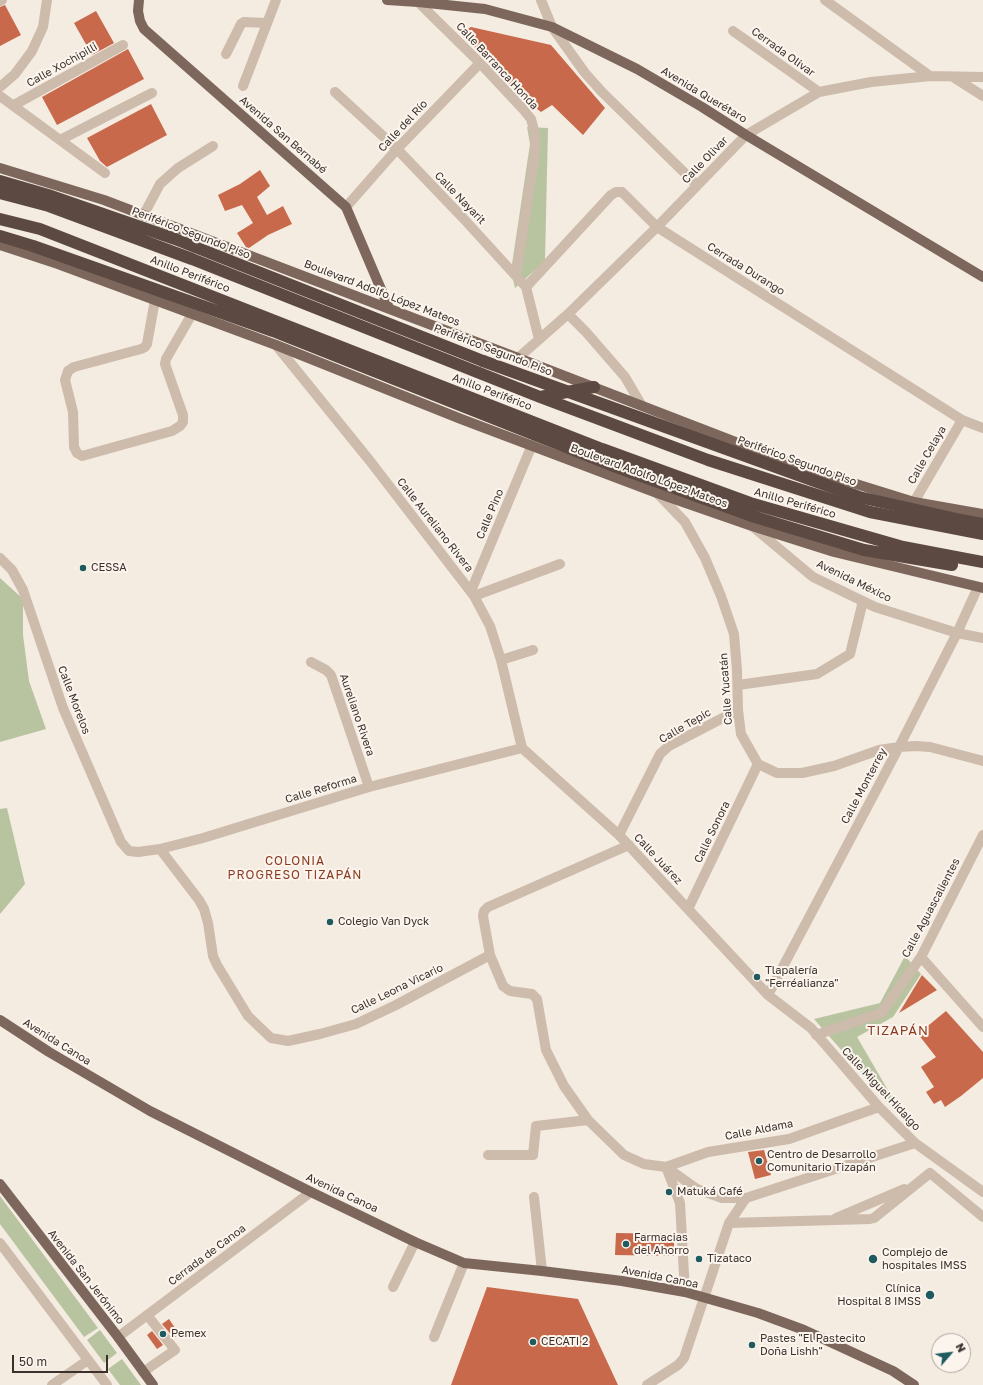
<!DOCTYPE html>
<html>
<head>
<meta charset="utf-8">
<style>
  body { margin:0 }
  #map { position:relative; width:983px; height:1385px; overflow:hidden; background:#f4ebe1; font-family:"Golos Text",sans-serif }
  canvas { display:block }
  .north { position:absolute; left:931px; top:1333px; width:40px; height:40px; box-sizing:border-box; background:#fbf5ee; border:1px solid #aea6a0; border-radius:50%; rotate:62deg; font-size:11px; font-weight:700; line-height:16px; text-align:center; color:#3b302b }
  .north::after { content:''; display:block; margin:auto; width:14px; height:18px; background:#1f5a5e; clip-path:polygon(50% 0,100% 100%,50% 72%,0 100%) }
  .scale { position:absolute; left:12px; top:1355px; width:96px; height:18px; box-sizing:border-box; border:2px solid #3b302b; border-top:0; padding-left:5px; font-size:12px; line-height:14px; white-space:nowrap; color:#3b302b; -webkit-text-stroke:3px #fbf5ee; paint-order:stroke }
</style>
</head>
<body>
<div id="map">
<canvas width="983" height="1385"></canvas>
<div class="north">N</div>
<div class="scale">50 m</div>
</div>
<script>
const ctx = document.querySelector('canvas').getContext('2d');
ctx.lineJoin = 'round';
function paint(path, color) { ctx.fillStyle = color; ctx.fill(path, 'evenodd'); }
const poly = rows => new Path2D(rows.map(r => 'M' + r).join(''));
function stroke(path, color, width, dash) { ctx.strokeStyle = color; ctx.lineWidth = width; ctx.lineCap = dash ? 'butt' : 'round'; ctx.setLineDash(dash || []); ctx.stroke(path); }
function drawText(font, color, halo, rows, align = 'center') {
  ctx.font = font + ' "Golos Text",sans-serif'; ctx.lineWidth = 4; ctx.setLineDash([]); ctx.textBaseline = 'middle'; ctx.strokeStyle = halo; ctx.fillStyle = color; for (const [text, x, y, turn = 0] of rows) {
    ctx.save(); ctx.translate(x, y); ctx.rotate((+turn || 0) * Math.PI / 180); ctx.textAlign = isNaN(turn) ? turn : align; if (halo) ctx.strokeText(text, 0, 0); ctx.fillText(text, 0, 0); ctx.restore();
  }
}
paint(poly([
  [527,127,548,128,545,261,515,288,511,271,530,144],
  [0,578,23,599,23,635,29,681,46,729,0,742],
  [7,808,25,884,0,914,0,809],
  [905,956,921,974,893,1017,857,1037,910,1128,814,1019,880,1003],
  [0,1196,98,1328,84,1337,0,1224],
  [100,1330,117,1353,104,1363,87,1340],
  [122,1359,141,1385,120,1385,108,1369]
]), '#b8c4a0');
paint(poly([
  [5,5,21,35,0,46,0,7],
  [96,11,114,43,92,55,74,23],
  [471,27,551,45,605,108,583,135,552,105,541,112,518,94,470,42,466,30],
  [128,49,144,79,57,125,42,97],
  [151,104,167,135,107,167,100,161,87,138],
  [260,170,270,186,257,197,267,215,283,206,292,224,268,235,249,248,246,247,237,233,253,223,242,205,225,211,218,195,240,184],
  [922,975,937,990,899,1013],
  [946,1011,983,1052,983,1078,961,1096,945,1107,941,1100,934,1104,926,1092,934,1087,921,1067,936,1057,918,1034],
  [764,1150,771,1175,755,1179,748,1152],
  [616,1233,674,1234,674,1256,615,1255],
  [487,1287,578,1299,618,1385,451,1385],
  [169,1319,179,1334,174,1338,162,1324],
  [152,1331,163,1345,157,1349,147,1335]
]), '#c8694b');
stroke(poly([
  [541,0,552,27,585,73,602,92,697,185],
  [825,0,930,76],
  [0,1,2,0],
  [418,2,480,63,523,109,531,119,535,134,535,152,516,275],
  [733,31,819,92],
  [226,54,241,24,244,22,267,23],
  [953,77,983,96],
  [243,86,276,0],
  [0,87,15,74,32,51,43,27,47,0],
  [335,92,397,149,463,218,526,287,539,339],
  [0,96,105,173],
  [14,105,123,45],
  [60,140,152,93],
  [346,207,397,149,480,63],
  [143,216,160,184,178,168,213,146],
  [526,287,611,195,616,192,622,192,657,227,962,420,983,428],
  [155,300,147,344,145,347,141,349,74,367,68,371,65,380,73,412,74,447,77,453,82,456,172,431,180,426,183,422,183,415,165,364,166,359,192,314],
  [568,314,586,332,625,377,642,406],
  [276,345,370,461,474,596,490,626,501,660,522,748],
  [518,358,568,314,657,227,746,135,819,92,871,82,930,76,983,77],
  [657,493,685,522,705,558,721,596,734,634,737,670,738,710,741,734,758,764,777,773,802,773,834,766,879,750,899,747,916,746,930,747,983,761],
  [914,502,962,420],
  [752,526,813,577,875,607,957,633,983,638],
  [0,558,12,570,23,590,63,708,121,842,129,851,138,852,160,849,203,838,369,787,522,748],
  [471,591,532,445],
  [474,596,560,564],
  [501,660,533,650],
  [311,662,326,670,331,675,369,787],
  [738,685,817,674,850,654,863,601],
  [522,748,619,835,768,995,811,1028,879,1107,915,1143,983,1192],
  [619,835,660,754,669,746,738,710],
  [629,845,488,907,484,911,483,916,490,955,503,986,510,991,532,994,537,999,546,1050,564,1086,588,1120,624,1155,644,1164,666,1167,697,1189,722,1198,746,1198],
  [160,849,199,900,204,909,208,923,213,956,217,965,248,1016,271,1038,288,1041,320,1034,356,1024,396,1005,490,955],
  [688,909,758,764],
  [921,957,983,1027],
  [768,995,899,747,957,633,978,587],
  [816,1035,881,1013,921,957,983,835],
  [488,1155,533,1155,536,1126,588,1120],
  [534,1197,542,1271],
  [836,1218,904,1189],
  [729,1223,870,1219,874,1218,930,1173,983,1217],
  [0,1243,107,1385],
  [393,1287,415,1242],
  [685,1292,680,1203,666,1167,708,1152,789,1139,879,1107],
  [118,1337,311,1192],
  [434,1337,464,1263],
  [143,1372,175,1350,147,1315],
  [52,1385,88,1360],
  [647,1385,678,1365,684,1358,729,1223,746,1198,915,1143]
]), '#cdbbac', 10);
stroke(poly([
  [139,0,138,11,140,21,144,29,346,207,389,308],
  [387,0,418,2,485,9,552,27,637,69,702,107,746,135,983,277],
  [0,168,104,200,518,358,795,465,914,502,983,514],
  [0,245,58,264,276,345,461,419,657,493,752,526,834,552,983,588],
  [0,1020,49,1052,150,1111,311,1192,415,1242,464,1263,542,1271,622,1281,685,1292,758,1313,804,1330,893,1371,914,1385],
  [0,1184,118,1337,153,1385]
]), '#7d675c', 10);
stroke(poly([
  [0,181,48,195,175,239,483,361],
  [0,193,49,206,192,259,540,397,708,460,870,512,983,534],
  [0,219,40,229,602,449,750,503,903,547,983,562],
  [0,236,33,246,273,331,611,465,755,517,864,550,952,565],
  [540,397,594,387]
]), '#5c4a42', 12);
stroke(poly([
  [483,361,859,497,961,520,983,524]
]), '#5c4a42', 12);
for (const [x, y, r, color] of [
  [83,568,4,"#1f5a5e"],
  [330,922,4,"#1f5a5e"],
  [757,977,4,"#1f5a5e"],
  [759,1161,4,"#1f5a5e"],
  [669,1192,4,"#1f5a5e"],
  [626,1244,4,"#1f5a5e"],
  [699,1259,4,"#1f5a5e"],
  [873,1259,5,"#1f5a5e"],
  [930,1295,5,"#1f5a5e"],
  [163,1334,4,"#1f5a5e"],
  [533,1342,4,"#1f5a5e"],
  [752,1345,4,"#1f5a5e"]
]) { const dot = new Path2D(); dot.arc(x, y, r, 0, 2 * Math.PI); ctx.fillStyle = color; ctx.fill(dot); stroke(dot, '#fbf5ee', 1.5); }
drawText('11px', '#3b302b', '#fbf5ee', [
  ["Cerrada Olivar",783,52,36],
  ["Calle Xochipilli",62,65,-29],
  ["Calle Barranca Honda",497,66,47],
  ["Avenida Querétaro",704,95,31],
  ["Calle del Río",403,126,-47],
  ["Avenida San Bernabé",283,135,41],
  ["Calle Olivar",705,160,-46],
  ["Calle Nayarit",460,198,46],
  ["Periférico Segundo Piso",191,233,21],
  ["Cerrada Durango",746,269,32],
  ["Anillo Periférico",190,274,21],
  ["Boulevard Adolfo López Mateos",382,293,21],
  ["Periférico Segundo Piso",493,350,21],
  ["Anillo Periférico",492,392,21],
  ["Calle Celaya",927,455,-60],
  ["Periférico Segundo Piso",797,461,20],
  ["Boulevard Adolfo López Mateos",649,476,20],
  ["Anillo Periférico",795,503,16],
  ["Calle Pino",490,514,-67],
  ["Calle Aureliano Rivera",435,525,52],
  ["Avenida México",854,581,26],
  ["Calle Yucatán",726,689,-94],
  ["Calle Morelos",74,700,69],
  ["Aureliano Rivera",357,715,71],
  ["Calle Tepic",685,726,-30],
  ["Calle Monterrey",864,786,-62],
  ["Calle Reforma",321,789,-17],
  ["Calle Sonora",712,832,-64],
  ["Calle Juárez",658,859,47],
  ["Calle Aguascalientes",931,908,-62],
  ["Calle Leona Vicario",397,989,-26],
  ["Avenida Canoa",57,1042,32],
  ["Calle Miguel Hidalgo",881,1089,47],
  ["Calle Aldama",759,1130,-11],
  ["Avenida Canoa",342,1193,25],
  ["Cerrada de Canoa",207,1255,-37],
  ["Avenida San Jerónimo",86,1277,52],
  ["Avenida Canoa",660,1277,11]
]);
drawText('11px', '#3b302b', '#fbf5ee', [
  ["CESSA",91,568],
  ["Colegio Van Dyck",338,922],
  ["Tlapalería",765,971],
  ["\"Ferréalianza\"",765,984],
  ["Centro de Desarrollo",767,1155],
  ["Comunitario Tizapán",767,1168],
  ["Matuká Café",677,1192],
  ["Farmacias",634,1238],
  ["del Ahorro",634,1251],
  ["Complejo de",882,1253],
  ["hospitales IMSS",882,1266],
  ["Tizataco",707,1259],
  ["Clínica",921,1289,"right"],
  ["Hospital 8 IMSS",921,1302,"right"],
  ["Pemex",171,1334],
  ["Pastes \"El Pastecito",760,1339],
  ["Doña Lishh\"",760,1352],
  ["CECATI 2",541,1342]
], 'left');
ctx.letterSpacing = '1px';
drawText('12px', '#8c3b22', '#fbf5ee', [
  ["COLONIA",295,861],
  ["PROGRESO TIZAPÁN",295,875]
]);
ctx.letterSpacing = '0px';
ctx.letterSpacing = '1px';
drawText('13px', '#8c3b22', '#fbf5ee', [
  ["TIZAPÁN",898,1031]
]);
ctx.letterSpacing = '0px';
</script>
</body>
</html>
